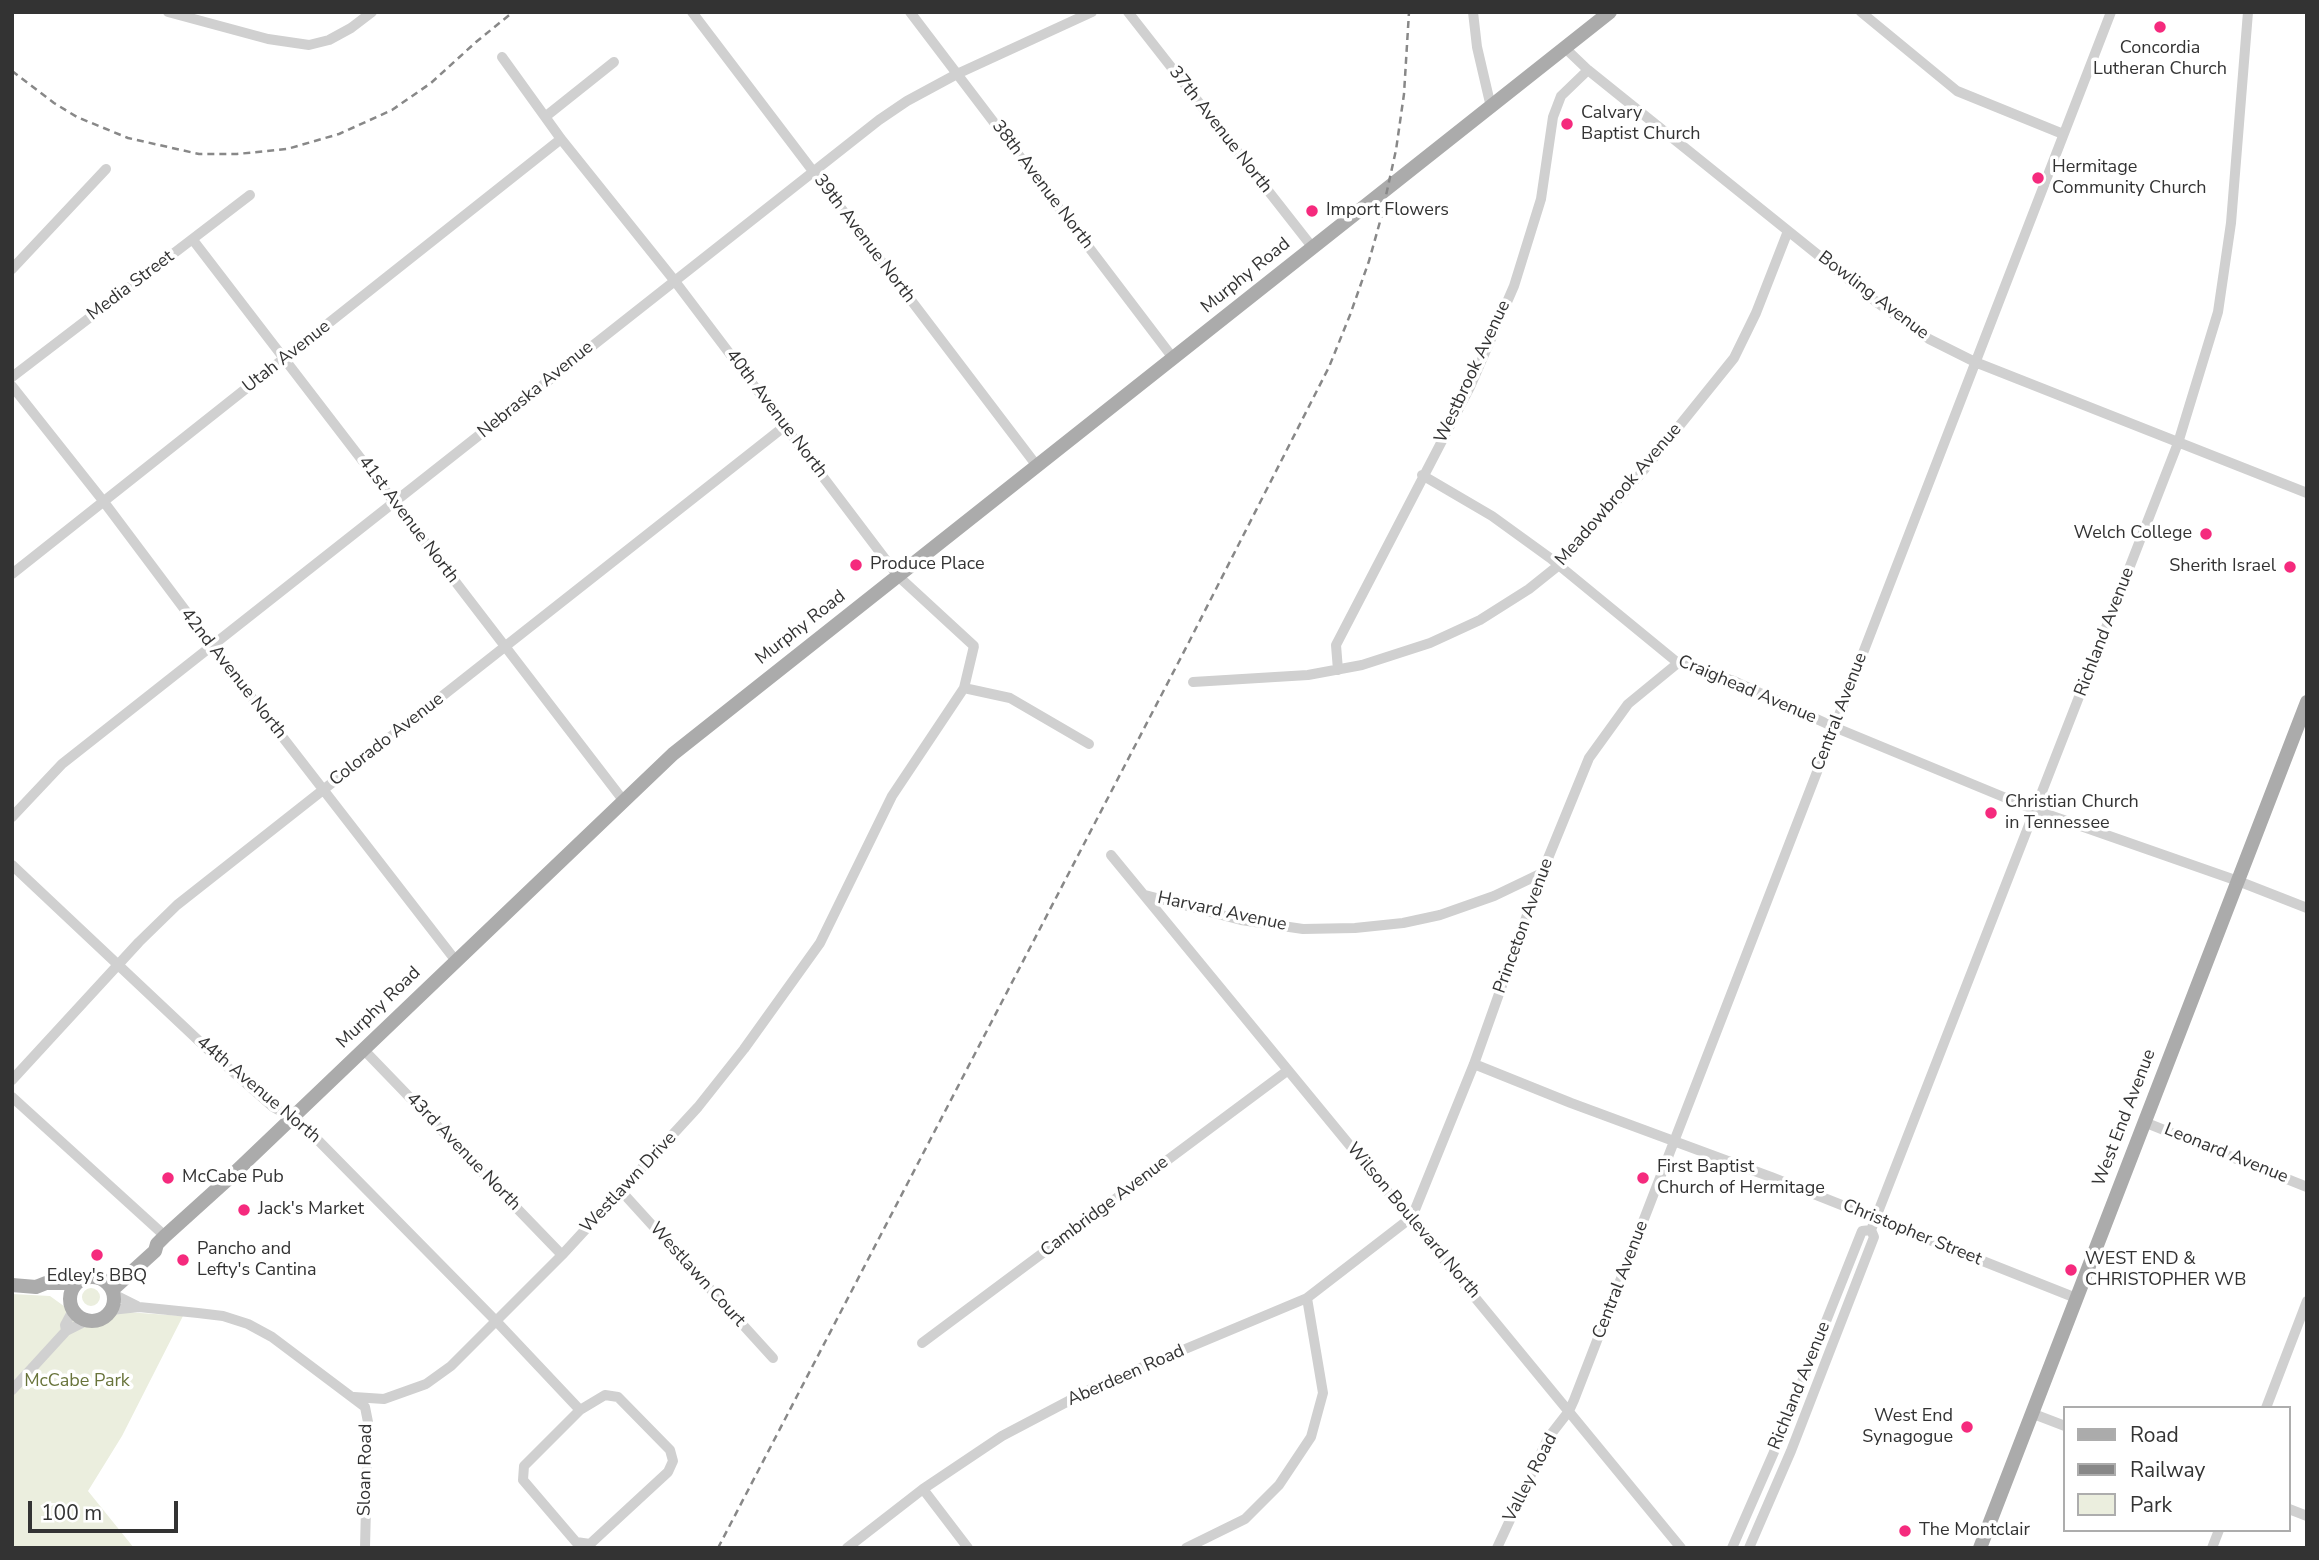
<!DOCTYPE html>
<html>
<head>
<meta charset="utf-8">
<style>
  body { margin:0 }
  #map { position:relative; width:2319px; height:1560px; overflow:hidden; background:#fff; font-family:"Nunito Sans",sans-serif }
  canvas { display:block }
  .frame { position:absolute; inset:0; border:14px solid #333; pointer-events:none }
  .legend { position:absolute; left:2063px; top:1406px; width:228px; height:126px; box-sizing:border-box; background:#fff; border:2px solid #adadad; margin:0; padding:9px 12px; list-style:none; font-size:21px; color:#333 }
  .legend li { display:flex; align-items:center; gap:14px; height:35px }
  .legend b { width:35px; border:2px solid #adadad }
  .scale { position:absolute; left:28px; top:1501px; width:150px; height:32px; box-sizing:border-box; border:4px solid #333; border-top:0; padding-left:9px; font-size:21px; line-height:24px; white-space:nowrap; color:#333; -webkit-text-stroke:5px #fff; paint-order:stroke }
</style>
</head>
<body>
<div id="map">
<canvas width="2319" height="1560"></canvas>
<div class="frame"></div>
<ul class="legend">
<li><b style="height:9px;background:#ababab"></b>Road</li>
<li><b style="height:9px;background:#888"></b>Railway</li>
<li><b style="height:19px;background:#ebeede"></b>Park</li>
</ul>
<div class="scale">100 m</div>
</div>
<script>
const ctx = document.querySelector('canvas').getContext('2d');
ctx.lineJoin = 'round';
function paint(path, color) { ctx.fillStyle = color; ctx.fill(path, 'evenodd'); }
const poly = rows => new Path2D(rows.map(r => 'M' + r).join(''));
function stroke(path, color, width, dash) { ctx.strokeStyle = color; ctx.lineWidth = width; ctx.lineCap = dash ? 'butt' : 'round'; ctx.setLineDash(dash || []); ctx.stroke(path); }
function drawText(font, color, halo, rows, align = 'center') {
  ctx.font = font + ' "Nunito Sans",sans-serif'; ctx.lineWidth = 7; ctx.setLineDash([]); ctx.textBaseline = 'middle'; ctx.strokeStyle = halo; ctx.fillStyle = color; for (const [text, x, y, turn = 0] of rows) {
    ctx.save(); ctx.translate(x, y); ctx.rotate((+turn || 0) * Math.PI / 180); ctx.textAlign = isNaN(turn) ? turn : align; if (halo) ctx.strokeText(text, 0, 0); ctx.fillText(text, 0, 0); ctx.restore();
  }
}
paint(poly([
  '82 1297a9 9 0 1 1 18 0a9 9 0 1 1-18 0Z',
  [12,1294,50,1296,79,1317,126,1312,183,1316,122,1436,88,1491,134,1548,12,1548]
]), '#ebeede');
stroke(poly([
  [168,12,268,39,309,45,329,40,351,28,372,12],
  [692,12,1037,466],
  [910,12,1173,358],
  [1128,12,1313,248],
  [1473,12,1477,47,1491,107],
  [1861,12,1957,91,2063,134],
  [1565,48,1588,70,1879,304,1929,339,1975,362,2307,493],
  [545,117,614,62],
  [193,240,623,800],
  [12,269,106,169],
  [12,377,250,195],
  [12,386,104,502,212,646,456,961],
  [1422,475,1492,516,1550,558,1678,663,1734,681,1834,727,2035,810,2238,881,2307,908],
  [12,574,561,139],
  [1338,670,1336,645,1470,387,1514,286,1541,199,1553,117,1561,96,1588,70],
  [1193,682,1308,675,1362,665,1430,643,1480,620,1529,589,1559,565,1638,477,1734,358,1756,313,1788,231],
  [964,688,1010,698,1089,744],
  [12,817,62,764,879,120,907,101,957,74,1092,12],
  [1111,855,1681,1548],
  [12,865,216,1057,273,1107,301,1123,497,1322,580,1410,605,1395,618,1397,670,1450,673,1461,668,1472,590,1544,576,1542,523,1480,524,1466,580,1410],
  [1145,895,1241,920,1303,929,1355,928,1403,923,1440,915,1494,896,1542,873],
  [363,1049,562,1255],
  [1474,1064,1571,1103,1771,1177,2076,1298],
  [12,1080,139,942,177,905,785,426],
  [12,1097,165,1236],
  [2144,1122,2307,1187],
  [622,1192,773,1358],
  [113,1294,137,1306],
  [111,1310,139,1307,198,1313,223,1316,248,1324,272,1337,365,1407,368,1422,365,1548],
  [66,1331,65,1325,73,1310],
  [922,1343,1287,1071],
  [12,1390,66,1331,88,1320],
  [354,1397,384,1399,426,1384,451,1366,562,1255,698,1107,744,1049,820,943,892,796,964,688,974,646,898,576,674,280,561,139,502,57],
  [2266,1408,2307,1301],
  [2031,1413,2065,1426],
  [923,1489,968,1548],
  [2289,1509,2307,1516],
  [847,1548,923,1489,1002,1436,1097,1386,1307,1298,1412,1217,1474,1064,1542,873,1589,758,1628,704,1678,663],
  [1186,1548,1245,1519,1279,1485,1311,1437,1323,1393,1307,1298],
  [1497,1548,1548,1438,1569,1411,1574,1400,2111,12],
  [1732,1548,1774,1452,1862,1231,1871,1230],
  [1749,1548,1791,1451,1874,1237,1871,1230,2178,443,2218,312,2231,223,2248,12],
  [2212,1548,2219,1530]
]), '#d0d0d0', 10);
stroke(poly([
  '70 1299a22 22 0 1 1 44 0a22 22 0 1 1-44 0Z',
  [12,1285,36,1287,46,1283,76,1283],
  [112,1290,155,1251,157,1244,165,1236,227,1180,673,754,1610,12],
  [1980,1548,2307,702]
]), '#ababab', 14);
stroke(poly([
  [12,71,54,103,77,117,128,138,199,154,237,154,287,149,339,134,392,110,431,83,476,42,513,12],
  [718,1548,1190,640,1329,367,1350,315,1369,261,1381,218,1396,150,1404,94,1409,12]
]), '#888', 2.5, [7, 5]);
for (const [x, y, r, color] of [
  [2160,27,7,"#f52a7d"],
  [1567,124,7,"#f52a7d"],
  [2038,178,7,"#f52a7d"],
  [1312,211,7,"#f52a7d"],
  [2206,534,7,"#f52a7d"],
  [856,565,7,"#f52a7d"],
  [2290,567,7,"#f52a7d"],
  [1991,813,7,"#f52a7d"],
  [168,1178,7,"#f52a7d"],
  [1643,1178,7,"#f52a7d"],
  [244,1210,7,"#f52a7d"],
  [97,1255,7,"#f52a7d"],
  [183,1260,7,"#f52a7d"],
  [2071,1270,7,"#f52a7d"],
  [1967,1427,7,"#f52a7d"],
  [1905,1531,7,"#f52a7d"]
]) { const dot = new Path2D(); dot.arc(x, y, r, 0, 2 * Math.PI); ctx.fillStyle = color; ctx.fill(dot); stroke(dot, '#fff', 2.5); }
drawText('18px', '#333', '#fff', [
  ["Concordia",2160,49,"center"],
  ["Lutheran Church",2160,70,"center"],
  ["Calvary",1581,114],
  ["Baptist Church",1581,135],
  ["Hermitage",2052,168],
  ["Community Church",2052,189],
  ["Import Flowers",1326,211],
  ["Welch College",2192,534,"right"],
  ["Produce Place",870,565],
  ["Sherith Israel",2276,567,"right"],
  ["Christian Church",2005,803],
  ["in Tennessee",2005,824],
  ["First Baptist",1657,1168],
  ["Church of Hermitage",1657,1189],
  ["McCabe Pub",182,1178],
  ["Jack's Market",258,1210],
  ["Pancho and",197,1250],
  ["Lefty's Cantina",197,1271],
  ["WEST END &",2085,1260],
  ["CHRISTOPHER WB",2085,1281],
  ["Edley's BBQ",97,1277,"center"],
  ["West End",1953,1417,"right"],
  ["Synagogue",1953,1438,"right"],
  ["The Montclair",1919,1531]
], 'left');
drawText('18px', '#333', '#fff', [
  ["37th Avenue North",1220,130,52],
  ["38th Avenue North",1042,185,53],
  ["39th Avenue North",864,239,53],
  ["Murphy Road",1246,276,-39],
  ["Media Street",131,286,-37],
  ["Bowling Avenue",1873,296,37],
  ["Utah Avenue",287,357,-38],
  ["Westbrook Avenue",1473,372,-65],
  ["Nebraska Avenue",536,390,-39],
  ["40th Avenue North",776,414,53],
  ["Meadowbrook Avenue",1619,495,-49],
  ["41st Avenue North",408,520,53],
  ["Murphy Road",801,628,-38],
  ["Richland Avenue",2105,632,-69],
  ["42nd Avenue North",233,674,52],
  ["Craighead Avenue",1747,690,23],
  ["Central Avenue",1840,712,-69],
  ["Colorado Avenue",387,740,-38],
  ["Harvard Avenue",1222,912,12],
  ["Princeton Avenue",1524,926,-70],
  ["Murphy Road",379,1008,-44],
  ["44th Avenue North",258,1090,40],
  ["West End Avenue",2125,1118,-69],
  ["43rd Avenue North",463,1152,46],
  ["Leonard Avenue",2226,1154,22],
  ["Westlawn Drive",629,1183,-47],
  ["Cambridge Avenue",1105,1207,-37],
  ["Wilson Boulevard North",1413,1221,50],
  ["Christopher Street",1912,1233,22],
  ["Westlawn Court",697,1275,48],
  ["Central Avenue",1621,1280,-69],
  ["Aberdeen Road",1126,1376,-24],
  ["Richland Avenue",1800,1386,-68],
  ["Sloan Road",366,1470,-89],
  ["Valley Road",1531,1478,-63]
]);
drawText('18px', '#69743b', '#fff', [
  ["McCabe Park",77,1382]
]);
</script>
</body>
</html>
